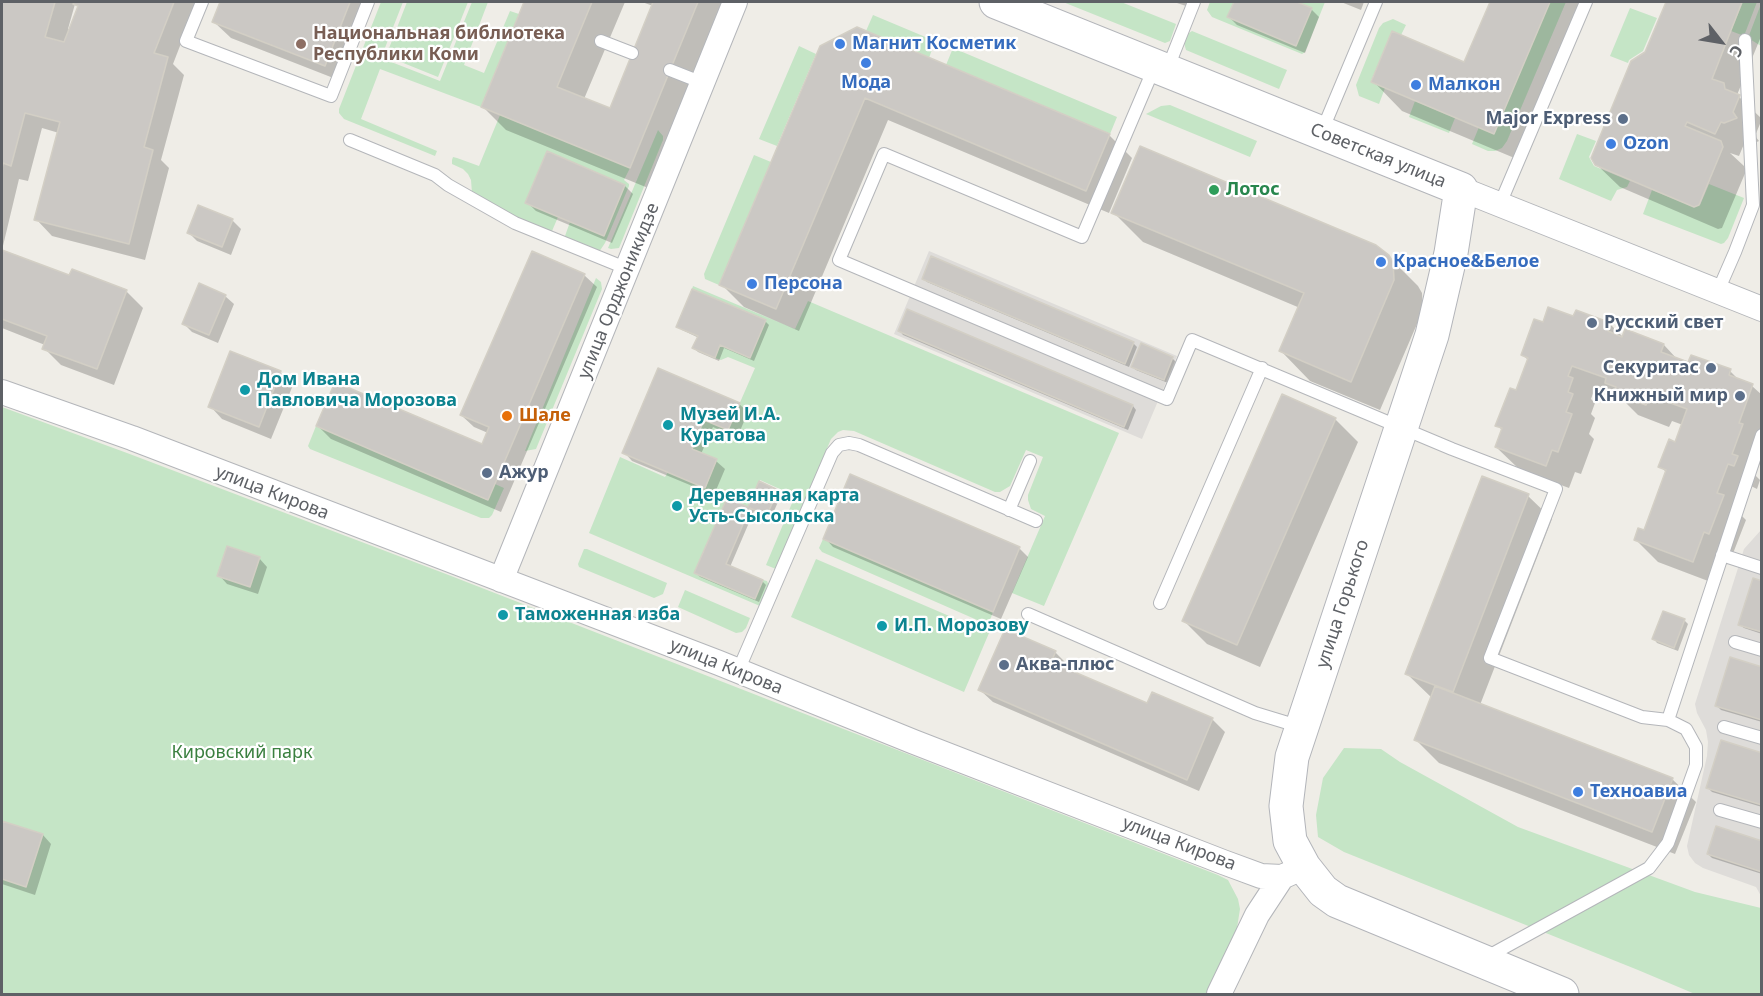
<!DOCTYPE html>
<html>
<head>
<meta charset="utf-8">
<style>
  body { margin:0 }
  #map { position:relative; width:1763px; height:996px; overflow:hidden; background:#efede7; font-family:"Noto Sans",sans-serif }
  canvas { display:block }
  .frame { position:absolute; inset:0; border:3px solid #5e6166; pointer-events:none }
  .north { position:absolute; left:1691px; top:12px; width:60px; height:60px; -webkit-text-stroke:4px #fff; paint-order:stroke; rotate:121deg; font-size:16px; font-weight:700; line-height:24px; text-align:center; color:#5e6166 }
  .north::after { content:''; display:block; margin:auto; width:21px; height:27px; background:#5e6166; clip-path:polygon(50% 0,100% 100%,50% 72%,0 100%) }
</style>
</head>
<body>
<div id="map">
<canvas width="1763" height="996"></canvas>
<div class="frame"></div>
<div class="north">С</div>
</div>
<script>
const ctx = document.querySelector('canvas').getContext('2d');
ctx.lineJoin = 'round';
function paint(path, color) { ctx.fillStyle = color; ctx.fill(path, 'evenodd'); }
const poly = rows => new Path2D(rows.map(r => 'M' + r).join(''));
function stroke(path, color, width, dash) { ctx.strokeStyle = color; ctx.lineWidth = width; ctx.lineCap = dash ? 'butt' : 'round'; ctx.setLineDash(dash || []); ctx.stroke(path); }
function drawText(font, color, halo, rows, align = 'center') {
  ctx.font = font + ' "Noto Sans",sans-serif'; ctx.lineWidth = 4.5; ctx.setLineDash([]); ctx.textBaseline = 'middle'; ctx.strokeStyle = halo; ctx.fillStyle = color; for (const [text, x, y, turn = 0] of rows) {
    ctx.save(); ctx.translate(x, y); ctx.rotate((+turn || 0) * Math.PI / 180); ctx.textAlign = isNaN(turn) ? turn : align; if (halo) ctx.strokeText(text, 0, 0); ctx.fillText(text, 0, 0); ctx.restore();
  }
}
paint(poly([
  [929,251,1177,356,1142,439,894,334],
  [1761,530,1761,896,1756,887,1703,868,1695,863,1689,855,1687,846,1707,756,1708,742,1706,730,1697,713,1695,704,1744,549]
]), '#dedcd9');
paint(poly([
  [381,2,403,2,381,58,440,81,472,2,488,2,464,65,484,73,510,11,519,14,481,107,380,69,361,119,437,151,435,156,344,119,339,113,339,109],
  [407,2,468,2,438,77,386,56],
  [1063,2,1121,2,1176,24,1170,41,1165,43],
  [1210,2,1325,2,1305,52,1302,54,1212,17,1207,10],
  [1550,2,1566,2,1507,141,1502,148,1495,151,1488,151,1472,144,1479,127,1494,133],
  [1743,2,1757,2,1744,36,1731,31],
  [1761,4,1761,46,1748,38],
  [1630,8,1657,18,1643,51,1629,60,1628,63,1610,56],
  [873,15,935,41,929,58,866,31],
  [1393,19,1406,25,1401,35,1392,32,1371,81,1385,88,1379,104,1359,96,1356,85,1379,28,1383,23],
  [1192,31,1287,70,1279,89,1186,50,1184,43,1186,35],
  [799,46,816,54,777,146,759,139],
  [953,48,1117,117,1110,134,946,65],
  [1415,101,1455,118,1449,133,1409,117],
  [1170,105,1257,141,1250,157,1146,114,1161,106],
  [500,115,630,168,624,180,629,184,629,186,605,243,599,252,566,239,565,236,570,222,604,235,625,185,547,152,558,217,552,231,549,233,517,221,472,193,471,180,468,174,463,169,452,164,452,160,453,157,457,158,479,166],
  [658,130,663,136,663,140,619,248,611,249,608,248],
  [1577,134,1596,141,1589,157,1594,166,1630,181,1627,187,1617,190,1611,201,1559,179],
  [754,155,771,162,719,285,705,279,704,274],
  [1709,184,1744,198,1728,238,1724,243,1721,244,1643,214,1652,190,1694,207,1700,205],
  [596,278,601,282,602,289,536,449,525,451],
  [693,286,795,329,808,301,1119,433,1044,606,1012,593,1045,516,1031,509,1028,500,1028,495,1043,457,1026,450,1010,486,1000,492,995,492,854,431,843,430,838,432,831,439,776,569,766,565,795,496,760,480,748,507,727,498,694,573,755,598,763,580,767,581,769,586,760,606,589,533,620,457,665,477,668,472,706,487,717,459,692,449,704,420,728,430,755,368,728,357,721,360,715,358,720,345,750,358,766,320,692,289],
  [2,407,127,453,446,574,1218,875,1228,880,1238,899,1240,909,1237,928,1206,994,2,994],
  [316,426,487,500,495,484,504,488,492,515,489,518,481,518,310,449,308,446],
  [823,539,993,612,990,620,984,623,822,552,819,548],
  [584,549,587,549,667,583,663,594,654,598,579,567,578,564],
  [816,559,989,633,964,692,791,617],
  [685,590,750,618,746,628,742,632,736,633,678,607],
  [1344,748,1381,749,1400,762,1518,827,1695,892,1761,908,1761,994,1695,994,1638,970,1344,852,1318,837,1316,815,1323,778]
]), '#c5e5c6');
paint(poly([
  [2,2,197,2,173,64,184,75,161,160,169,168,145,260,52,236,36,219,59,133,42,128,28,181,19,179,2,250],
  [75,4,79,7,70,30,68,29],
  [222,2,373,2,341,81,231,38,214,22],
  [526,2,625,2,584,99,610,110,653,6,642,2,730,2,653,190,506,130,483,107],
  [1174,2,1188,2,1186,6],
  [1235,2,1297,2,1296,3,1311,9,1319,17,1305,53,1237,25,1229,17],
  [1341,2,1364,2,1361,10],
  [1491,2,1592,2,1524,162,1402,111,1373,81,1465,64],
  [1668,2,1762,2,1762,34,1737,95,1762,119,1755,136,1759,141,1748,146,1744,144,1739,156,1730,153,1744,166,1746,171,1722,228,1718,229,1620,187,1596,164],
  [821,47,1109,135,1132,158,1109,213,888,120,799,331,744,307,721,284],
  [625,186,633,194,612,243,536,211,527,202],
  [199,207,233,221,241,229,231,255,197,241,189,233],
  [1113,212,1388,256,1418,286,1422,293,1423,310,1380,410,1310,381,1281,351,1300,308,1143,242],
  [2,252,70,277,126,291,143,308,114,385,61,365,44,348,45,345,2,328],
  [584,275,597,287,501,512,331,439,318,426,482,446,488,433,474,427,461,415],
  [923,278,1133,343,1137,347,1129,367,927,282],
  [225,296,234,304,218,343,192,332,184,324],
  [908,311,1133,406,1136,410,1128,430,903,335,900,331],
  [1574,318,1610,324,1624,338,1626,331,1664,345,1678,360,1689,364,1730,371,1740,381,1752,386,1762,395,1762,459,1755,475,1760,480,1757,489,1751,486,1740,514,1746,520,1732,556,1727,554,1716,584,1658,562,1635,539,1645,532,1667,473,1660,466,1676,444,1683,425,1672,421,1669,427,1638,415,1620,397,1595,388,1591,399,1595,403,1591,414,1595,418,1589,434,1594,439,1581,474,1575,472,1569,488,1520,470,1496,447,1503,431,1497,425,1517,392,1529,361,1523,355,1543,324],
  [765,321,769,325,754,361,724,348,719,361,698,352,694,348,699,338,682,330,678,326],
  [1172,358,1176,362,1168,383,1136,370,1132,366],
  [280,372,293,385,271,439,222,419,210,406],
  [739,404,748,412,737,438,713,427,701,454,716,461,725,469,714,495,632,461,624,452],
  [1335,419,1358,442,1260,667,1207,644,1184,621],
  [851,476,1020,549,1028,557,1001,619,833,547,825,538],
  [1483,478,1528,496,1552,519,1480,705,1672,779,1696,802,1675,854,1439,763,1416,740,1432,698,1407,674],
  [760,483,777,491,781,495,771,518,754,511,730,567,762,581,766,585,759,602,700,577,696,573,749,509],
  [259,558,267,567,258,594,227,584,219,575],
  [1762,582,1762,634,1744,628,1740,625],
  [1684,620,1688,624,1678,651,1657,643,1654,639],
  [1055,652,1068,665,1066,670,1148,705,1153,694,1212,719,1225,732,1199,791,993,702,980,690],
  [1762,668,1762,722,1721,710,1717,706],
  [1762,754,1762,807,1712,792,1708,788],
  [2,822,43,835,51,844,35,895,2,884],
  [1762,842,1762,874,1712,858,1708,854]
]), '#0003');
const building = poly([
  [2,2,55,2,45,37,64,42,78,6,73,4,74,2,174,2,154,53,168,57,144,147,153,150,129,244,34,220,60,122,25,113,11,166,3,163,2,168,2,2],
  [220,2,350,2,325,66,212,22,220,2],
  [524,2,592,2,557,87,610,108,653,2,698,2,630,168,481,107,524,2],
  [1234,2,1297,2,1312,8,1296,46,1227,17,1234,2],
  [1490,2,1550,2,1494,134,1371,82,1392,31,1464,62,1490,2],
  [1666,2,1742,2,1712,79,1724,83,1725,89,1740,95,1733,112,1737,118,1724,123,1721,122,1715,134,1687,122,1685,126,1721,141,1723,147,1699,205,1694,207,1595,165,1591,158,1631,61,1645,52,1666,2],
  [857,27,1110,134,1086,191,865,98,776,309,719,285,820,46,857,27],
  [1140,146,1376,245,1389,255,1393,262,1394,280,1351,382,1279,351,1304,293,1111,213,1140,146],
  [547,151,625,185,604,236,525,203,547,151],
  [198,205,233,219,222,247,187,233,198,205],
  [2,250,69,275,72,269,127,290,97,369,42,349,47,336,2,319,2,250],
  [532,251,585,274,488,500,316,426,335,382,482,444,489,427,460,415,532,251],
  [931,256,1134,342,1125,364,922,279,931,256],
  [199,283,226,295,209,335,182,324,199,283],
  [692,289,766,320,750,358,720,345,715,358,692,348,698,336,676,327,692,289],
  [1548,307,1573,316,1576,310,1611,323,1608,331,1622,337,1625,329,1664,344,1661,352,1688,362,1691,355,1731,369,1729,375,1753,384,1739,423,1743,424,1732,454,1738,456,1734,466,1728,464,1717,493,1724,495,1709,534,1704,532,1693,562,1634,540,1638,528,1644,530,1666,470,1658,467,1669,439,1675,442,1687,409,1660,399,1659,402,1649,399,1646,405,1613,393,1616,387,1605,383,1606,378,1572,366,1568,376,1573,378,1568,392,1573,394,1566,412,1572,414,1558,452,1552,450,1546,466,1495,447,1502,428,1495,426,1510,388,1516,390,1528,358,1521,355,1534,319,1543,322,1548,307],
  [907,309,1133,405,1124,427,898,331,907,309],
  [1141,343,1173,357,1164,380,1131,367,1141,343],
  [230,351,281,371,259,427,208,407,230,351],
  [658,368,740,403,728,430,704,420,692,449,717,459,705,488,622,453,658,368],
  [1282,394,1336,418,1237,645,1182,621,1282,394],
  [850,474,1020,547,993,612,823,539,850,474],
  [1482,476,1529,494,1453,692,1405,674,1482,476],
  [759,481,778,490,767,515,750,508,726,564,763,580,755,599,694,573,727,498,748,507,759,481],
  [227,546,260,557,250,587,217,576,227,546],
  [1753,578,1762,581,1762,632,1738,625,1753,578],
  [1663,611,1685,619,1674,648,1652,639,1663,611],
  [1005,629,1056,651,1051,662,1147,703,1152,692,1213,718,1187,780,978,690,1005,629],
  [1730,657,1762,667,1762,720,1715,706,1730,657],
  [1435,686,1673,778,1652,832,1414,740,1435,686],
  [1721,740,1762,753,1762,805,1706,788,1721,740],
  [2,821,43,834,26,887,2,879,2,821],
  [1716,826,1762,841,1762,872,1707,854,1716,826]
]);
paint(building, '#cbc8c4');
stroke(building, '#d3cfc5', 1.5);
const lane = poly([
  [202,2,186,41,331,96,368,2],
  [601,41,632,53],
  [1154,68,1082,237,884,154,839,260,1167,399,1192,340,1452,449,1556,489,1490,658,1642,717,1668,720],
  [670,70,703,83],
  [1167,70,1194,2],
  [1322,131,1376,2],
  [350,140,435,175,448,185,515,223,628,269],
  [1500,204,1586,2],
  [1718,291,1735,252,1753,205,1745,40],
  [1009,510,1030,461],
  [1722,555,1762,568],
  [1160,603,1262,368],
  [1028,614,1255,713,1301,727],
  [1735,642,1762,650],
  [738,671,832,453,839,445,849,443,859,445,1036,521],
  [1724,727,1762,738],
  [1720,810,1762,822],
  [1485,958,1649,868,1668,843,1696,765,1696,747,1686,729,1668,720,1762,435]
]);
const street = poly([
  [1461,189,1762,309],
  [2,392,132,438,719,663,914,742,1223,862,1261,876,1282,877],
  [501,580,735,2],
  [1219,994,1257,915,1282,877,1293,872]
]);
const secondary = poly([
  [996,2,1461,189,1451,253,1432,335,1292,757,1286,806,1290,841,1304,867,1323,891,1337,901,1562,994]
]);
stroke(lane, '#b4b6ba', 14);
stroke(street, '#b4b6ba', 26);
stroke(secondary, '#b3b5ba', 35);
stroke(lane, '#fff', 12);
stroke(street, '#fff', 24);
stroke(secondary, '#fff', 33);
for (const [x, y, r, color] of [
  [301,44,6,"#8d6e63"],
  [840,44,6,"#3f7fe0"],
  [866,63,6,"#3f7fe0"],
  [1416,85,6,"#3f7fe0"],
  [1623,119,6,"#5c6f8a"],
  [1611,144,6,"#3f7fe0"],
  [1214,190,6,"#2e9e5b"],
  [1381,262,6,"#3f7fe0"],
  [752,284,6,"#3f7fe0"],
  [1592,323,6,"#5c6f8a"],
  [1711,368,6,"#5c6f8a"],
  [245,390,6,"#0f9aa8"],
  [1740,396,6,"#5c6f8a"],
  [507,416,6,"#e8710a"],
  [668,425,6,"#0f9aa8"],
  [487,473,6,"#5c6f8a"],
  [677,506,6,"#0f9aa8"],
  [503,615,6,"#0f9aa8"],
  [882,626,6,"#0f9aa8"],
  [1004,665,6,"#5c6f8a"],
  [1578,792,6,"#3f7fe0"]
]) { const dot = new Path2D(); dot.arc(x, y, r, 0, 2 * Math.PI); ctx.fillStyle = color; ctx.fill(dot); stroke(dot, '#fff', 2); }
drawText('bold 18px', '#785e54', '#fff', [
  ["Национальная библиотека",313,34],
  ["Республики Коми",313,55]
], 'left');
drawText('bold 18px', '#366cbe', '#fff', [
  ["Магнит Косметик",852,44],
  ["Мода",866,83,"center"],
  ["Малкон",1428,85],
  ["Ozon",1623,144],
  ["Красное&Белое",1393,262],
  ["Персона",764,284],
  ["Техноавиа",1590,792]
], 'left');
drawText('bold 18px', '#4e5e75', '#fff', [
  ["Major Express",1611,119],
  ["Русский свет",1604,323,"left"],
  ["Секуритас",1699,368],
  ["Книжный мир",1728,396],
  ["Ажур",499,473,"left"],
  ["Аква-плюс",1016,665,"left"]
], 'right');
drawText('18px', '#5e6166', '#fff', [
  ["Советская улица",1378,156,22],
  ["улица Орджоникидзе",619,291,-68],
  ["улица Кирова",272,493,21],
  ["улица Горького",1343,604,-72],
  ["улица Кирова",726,667,22],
  ["улица Кирова",1179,844,21]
]);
drawText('bold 18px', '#27864d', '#fff', [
  ["Лотос",1226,190]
], 'left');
drawText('bold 18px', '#0d838f', '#fff', [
  ["Дом Ивана",257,380],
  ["Павловича Морозова",257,401],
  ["Музей И.А.",680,415],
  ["Куратова",680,436],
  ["Деревянная карта",689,496],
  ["Усть-Сысольска",689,517],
  ["Таможенная изба",515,615],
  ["И.П. Морозову",894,626]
], 'left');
drawText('bold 18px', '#c56008', '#fff', [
  ["Шале",519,416]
], 'left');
drawText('18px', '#3b8040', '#fff', [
  ["Кировский парк",242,753]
]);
</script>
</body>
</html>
